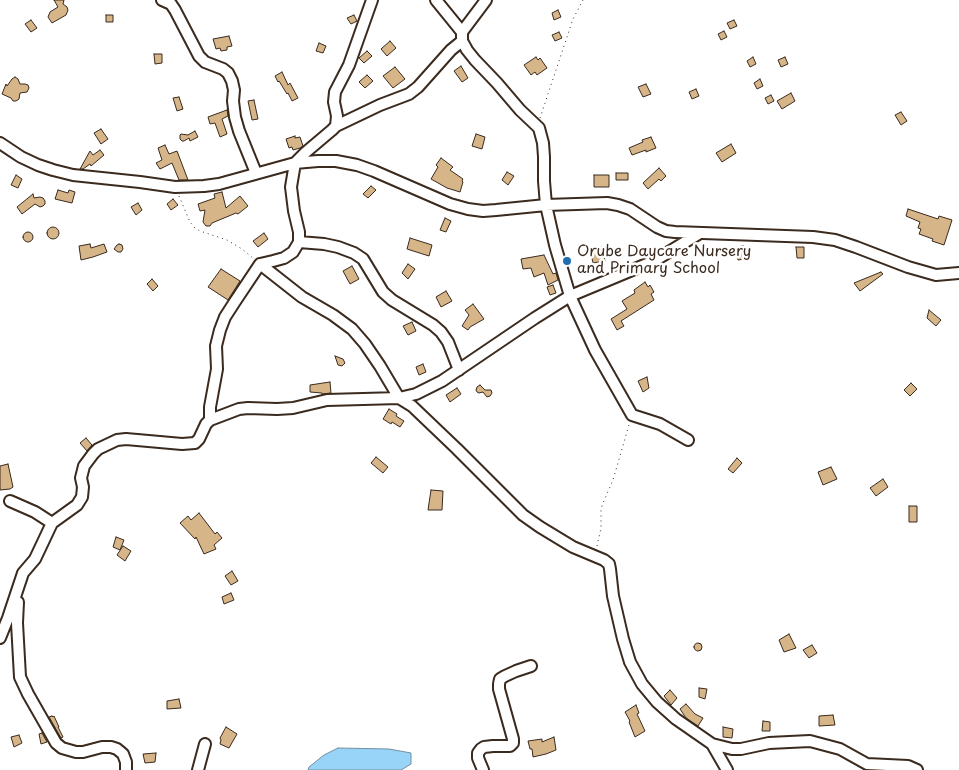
<!DOCTYPE html>
<html>
<head>
<meta charset="utf-8">
<style>
  body { margin:0 }
  canvas { display:block; background:#fff }
</style>
</head>
<body>
<canvas width="959" height="770"></canvas>
<script>
const ctx = document.querySelector('canvas').getContext('2d');
ctx.lineJoin = 'round';
function paint(path, color) { ctx.fillStyle = color; ctx.fill(path, 'evenodd'); }
const poly = rows => new Path2D(rows.map(r => 'M' + r).join(''));
function stroke(path, color, width, dash) { ctx.strokeStyle = color; ctx.lineWidth = width; ctx.lineCap = dash ? 'butt' : 'round'; ctx.setLineDash(dash || []); ctx.stroke(path); }
function drawText(font, color, halo, rows, align = 'center') {
  ctx.font = font + ' "Playpen Sans",sans-serif'; ctx.lineWidth = 5; ctx.setLineDash([]); ctx.textBaseline = 'middle'; ctx.strokeStyle = halo; ctx.fillStyle = color; for (const [text, x, y, turn = 0] of rows) {
    ctx.save(); ctx.translate(x, y); ctx.rotate((+turn || 0) * Math.PI / 180); ctx.textAlign = isNaN(turn) ? turn : align; if (halo) ctx.strokeText(text, 0, 0); ctx.fillText(text, 0, 0); ctx.restore();
  }
}
const water = poly([
  [338,748,389,749,411,753,411,764,401,770,308,770,309,767,324,755,338,748]
]);
paint(water, '#98d3f8');
stroke(water, '#738fa1', 1);
const building = poly([
  [54,0,64,0,63,4,67,7,68,10,66,15,52,23,48,17,50,12,58,7,54,0],
  [558,10,561,17,554,20,552,13,558,10],
  [106,15,113,15,113,22,106,22,106,15],
  [354,15,357,21,351,24,347,18,354,15],
  [31,20,37,28,31,32,25,24,31,20],
  [734,20,737,26,730,29,727,23,734,20],
  [724,31,727,37,721,40,718,34,724,31],
  [559,32,562,38,555,41,552,35,559,32],
  [229,36,232,46,227,47,227,50,221,51,220,48,216,49,213,39,229,36],
  [390,41,396,48,387,56,381,49,390,41],
  [319,43,326,46,323,53,316,51,319,43],
  [367,51,372,56,364,63,359,58,367,51],
  [154,54,162,54,162,63,155,64,154,54],
  [536,57,538,60,540,58,547,68,537,75,535,72,531,75,524,65,536,57],
  [753,57,756,64,750,67,747,61,753,57],
  [785,57,788,64,781,67,778,60,785,57],
  [461,66,468,78,462,82,454,71,461,66],
  [395,67,405,79,393,88,383,76,395,67],
  [282,72,288,85,290,83,298,98,292,101,288,93,287,94,279,81,278,82,275,76,282,72],
  [367,75,373,81,365,88,359,82,367,75],
  [15,77,18,79,20,84,25,84,28,85,29,88,27,92,20,93,19,99,16,101,13,101,11,98,2,94,6,84,7,86,12,79,15,77],
  [760,79,763,86,757,89,754,83,760,79],
  [646,84,651,94,643,97,638,87,646,84],
  [696,89,699,96,692,99,689,92,696,89],
  [791,93,795,101,782,109,777,101,791,93],
  [771,95,774,101,768,104,765,98,771,95],
  [179,97,183,109,177,111,173,98,179,97],
  [254,100,258,119,252,120,248,101,254,100],
  [227,110,228,116,222,119,227,134,220,137,215,123,210,124,208,117,227,110],
  [901,112,907,121,901,125,895,115,901,112],
  [101,129,108,139,101,144,94,133,101,129],
  [195,131,198,137,190,141,189,138,184,141,182,141,180,139,180,135,181,134,188,135,195,131],
  [476,134,485,137,482,149,472,146,476,134],
  [295,136,295,138,300,137,303,146,300,148,293,150,292,147,289,148,286,139,295,136],
  [651,137,656,148,646,152,646,150,632,155,629,148,643,142,642,140,651,137],
  [731,144,736,153,722,162,716,153,731,144],
  [165,145,169,154,177,151,188,180,179,180,172,163,160,169,156,163,162,160,158,148,165,145],
  [100,150,104,155,91,166,90,164,83,169,80,169,90,151,93,155,100,150],
  [441,158,453,167,450,170,463,179,462,181,463,182,460,192,447,188,431,179,438,167,436,165,441,158],
  [659,168,666,176,661,181,659,179,648,189,643,183,659,168],
  [507,172,514,176,508,185,502,180,507,172],
  [616,173,628,173,628,180,616,180,616,173],
  [16,175,22,179,18,188,11,185,16,175],
  [594,175,609,175,609,187,594,187,594,175],
  [371,186,376,190,368,198,363,194,371,186],
  [58,190,68,193,69,190,75,192,72,203,55,199,58,190],
  [222,192,226,208,240,196,248,206,238,214,236,213,212,223,210,226,206,226,203,222,205,210,200,211,198,204,215,198,214,194,222,192],
  [33,194,34,198,40,197,43,198,45,201,45,204,43,206,40,207,35,204,22,214,17,207,33,194],
  [173,199,178,205,171,210,167,204,173,199],
  [138,203,142,210,136,215,131,207,138,203],
  [908,209,938,219,939,216,952,220,944,245,932,241,933,239,919,234,921,229,918,228,920,222,906,216,908,209],
  [445,218,451,221,446,232,440,230,445,218],
  '47 233a6 6 0 1 1 12 0a6 6 0 1 1-12 0Z',
  '23 237a5 5 0 1 1 10 0a5 5 0 1 1-10 0Z',
  [264,233,268,239,258,247,253,241,264,233],
  [410,238,432,245,429,256,407,249,410,238],
  [90,244,91,248,104,244,107,252,93,257,81,260,79,246,90,244],
  [119,244,122,245,123,249,121,252,118,252,114,249,117,245,119,244],
  [743,246,745,259,738,260,736,247,743,246],
  [602,247,605,261,593,263,590,249,602,247],
  [796,247,804,247,804,258,797,258,796,247],
  [544,255,553,274,556,273,558,280,548,285,544,273,534,277,531,268,523,269,521,259,544,255],
  [408,264,415,269,408,279,402,273,408,264],
  [352,266,359,279,350,284,343,271,352,266],
  [221,269,240,281,228,300,208,287,221,269],
  [881,272,883,274,860,291,854,283,881,272],
  [152,279,158,286,153,291,147,284,152,279],
  [645,282,648,287,650,285,654,292,651,294,654,300,621,321,624,326,617,330,611,319,627,309,622,301,635,293,634,290,645,282],
  [553,285,556,293,550,295,547,287,553,285],
  [446,291,452,301,441,307,436,297,446,291],
  [473,304,484,319,470,327,468,330,462,326,469,315,465,310,473,304],
  [929,310,941,320,936,326,927,318,929,310],
  [412,322,416,331,408,335,403,326,412,322],
  [335,356,343,359,345,363,342,366,338,365,335,356],
  [423,364,426,372,419,375,416,367,423,364],
  [647,377,649,388,643,392,638,381,647,377],
  [330,382,331,393,322,394,322,393,310,392,310,385,330,382],
  [911,383,917,389,910,396,904,390,911,383],
  [480,385,485,390,491,390,492,393,490,396,487,397,483,392,479,393,477,392,476,390,477,387,480,385],
  [457,388,461,394,450,402,446,395,457,388],
  [389,409,397,414,396,416,404,421,400,427,392,422,391,424,383,419,389,409],
  [86,438,92,445,87,451,80,443,86,438],
  [376,457,388,467,383,473,371,463,376,457],
  [737,458,742,463,733,473,728,469,737,458],
  [8,464,13,487,10,489,0,490,0,466,8,464],
  [831,467,837,479,823,485,818,472,831,467],
  [883,479,888,487,876,496,870,488,883,479],
  [431,490,443,491,442,510,428,510,431,490],
  [909,506,917,506,917,522,909,522,909,506],
  [199,513,215,534,217,532,222,538,214,545,216,549,204,554,196,537,195,539,180,523,188,516,191,520,199,513],
  [116,537,124,540,120,550,113,547,116,537],
  [123,546,131,551,125,561,117,555,123,546],
  [232,571,238,581,231,585,225,576,232,571],
  [231,593,234,600,224,604,222,597,231,593],
  [789,634,796,648,784,652,779,640,789,634],
  '694 647a4 4 0 1 1 8 0a4 4 0 1 1-8 0Z',
  [812,645,817,653,809,658,803,650,812,645],
  [699,688,707,689,705,699,699,697,699,688],
  [670,690,677,698,671,705,664,696,670,690],
  [179,699,181,708,167,709,167,701,179,699],
  [686,704,695,714,703,718,698,726,686,718,680,709,686,704],
  [636,705,639,713,637,714,645,731,635,737,629,722,630,721,625,712,636,705],
  [833,715,835,725,819,726,819,716,833,715],
  [52,716,53,717,54,716,59,727,58,727,63,737,61,738,49,717,52,716],
  [763,721,770,722,770,731,762,731,763,721],
  [226,727,237,734,229,748,220,744,221,740,220,738,226,727],
  [723,727,733,729,732,738,723,737,723,727],
  [42,733,47,742,41,744,39,734,42,733],
  [19,735,22,743,14,747,11,737,19,735],
  [554,737,556,750,546,754,533,757,532,749,530,749,528,741,542,739,542,742,554,737],
  [156,753,155,762,145,763,143,754,156,753]
]);
paint(building, '#d6b589');
stroke(building, '#3b2a1e', 1);
const minor = poly([
  [162,0,171,4,175,10,199,56,205,62,223,69,228,73,232,81,234,90,233,101,235,117,239,131,256,173],
  [436,0,462,32,462,41,467,50,475,60,497,83,520,110,539,128,543,143,544,157,544,181,546,205,555,245,570,296,595,350,632,415,660,424,688,440],
  [462,32,486,0],
  [336,126,380,105,409,94,418,87,451,50,462,41],
  [0,143,21,157,38,165,53,170,73,175,140,182,175,187,204,186,219,184,295,163,318,161,336,161,357,165,374,171,450,204,468,209,483,211,496,210,546,205,607,203,618,205,630,209,657,227,666,231,675,232,813,237,835,240,856,247,908,267,936,275,959,273],
  [299,242,324,244,338,247,354,253,363,259,383,292,392,300,433,325,441,332,448,342,459,370],
  [260,264,302,297,333,315,352,329,365,344,380,366,399,398,412,406,457,449,523,515,540,527,573,547,604,560,609,564,610,569,613,596,623,639,630,662,642,684,657,702,676,719,712,744,727,770],
  [210,420,210,407,217,369,216,346,220,330,225,317,234,303,260,264,273,261,284,258,293,252,299,242,299,232,294,211,291,187,295,163,306,152,332,130,336,126,337,116,334,102,335,92,349,65,372,0],
  [10,501,35,512,52,523],
  [18,602,17,623,20,677,28,694,56,743,62,748,76,752,83,752,102,747,111,747,117,749,123,754,126,762,126,770],
  [0,638,8,618,23,573,35,559,52,523,77,505,82,497,83,487,81,478,84,466,93,454,98,449,117,440,126,439,182,444,195,443,199,439,206,424,210,420,239,409,248,408,277,409,293,408,327,400,399,398,416,394,442,381,535,318,570,296,654,261,700,233],
  [712,744,732,749,741,749,769,743,810,741,840,749,867,764,908,766,917,770],
  [198,770,205,744],
  [483,770,478,758,478,753,481,749,484,747,493,746,510,746,513,743,513,739,499,689,499,684,500,679,505,676,516,671,531,666]
]);
stroke(minor, '#3b2a1e', 14);
stroke(poly([
  [540,118,573,19,583,0],
  [179,196,190,222,195,228,200,231,227,240,242,249,254,259],
  [597,546,601,528,601,509,603,503,613,480,629,425]
]), '#3b2a1e', 1, [1, 4]);
stroke(minor, '#fff', 10);
for (const [x, y, r, color] of [
  [567,261,5,"#1f6fb2"]
]) { const dot = new Path2D(); dot.arc(x, y, r, 0, 2 * Math.PI); ctx.fillStyle = color; ctx.fill(dot); stroke(dot, '#fff', 2); }
drawText('15px', '#3b2a1e', '#fff', [
  ["Orube Daycare Nursery",577,252],
  ["and Primary School",577,269]
], 'left');
</script>
</body>
</html>
